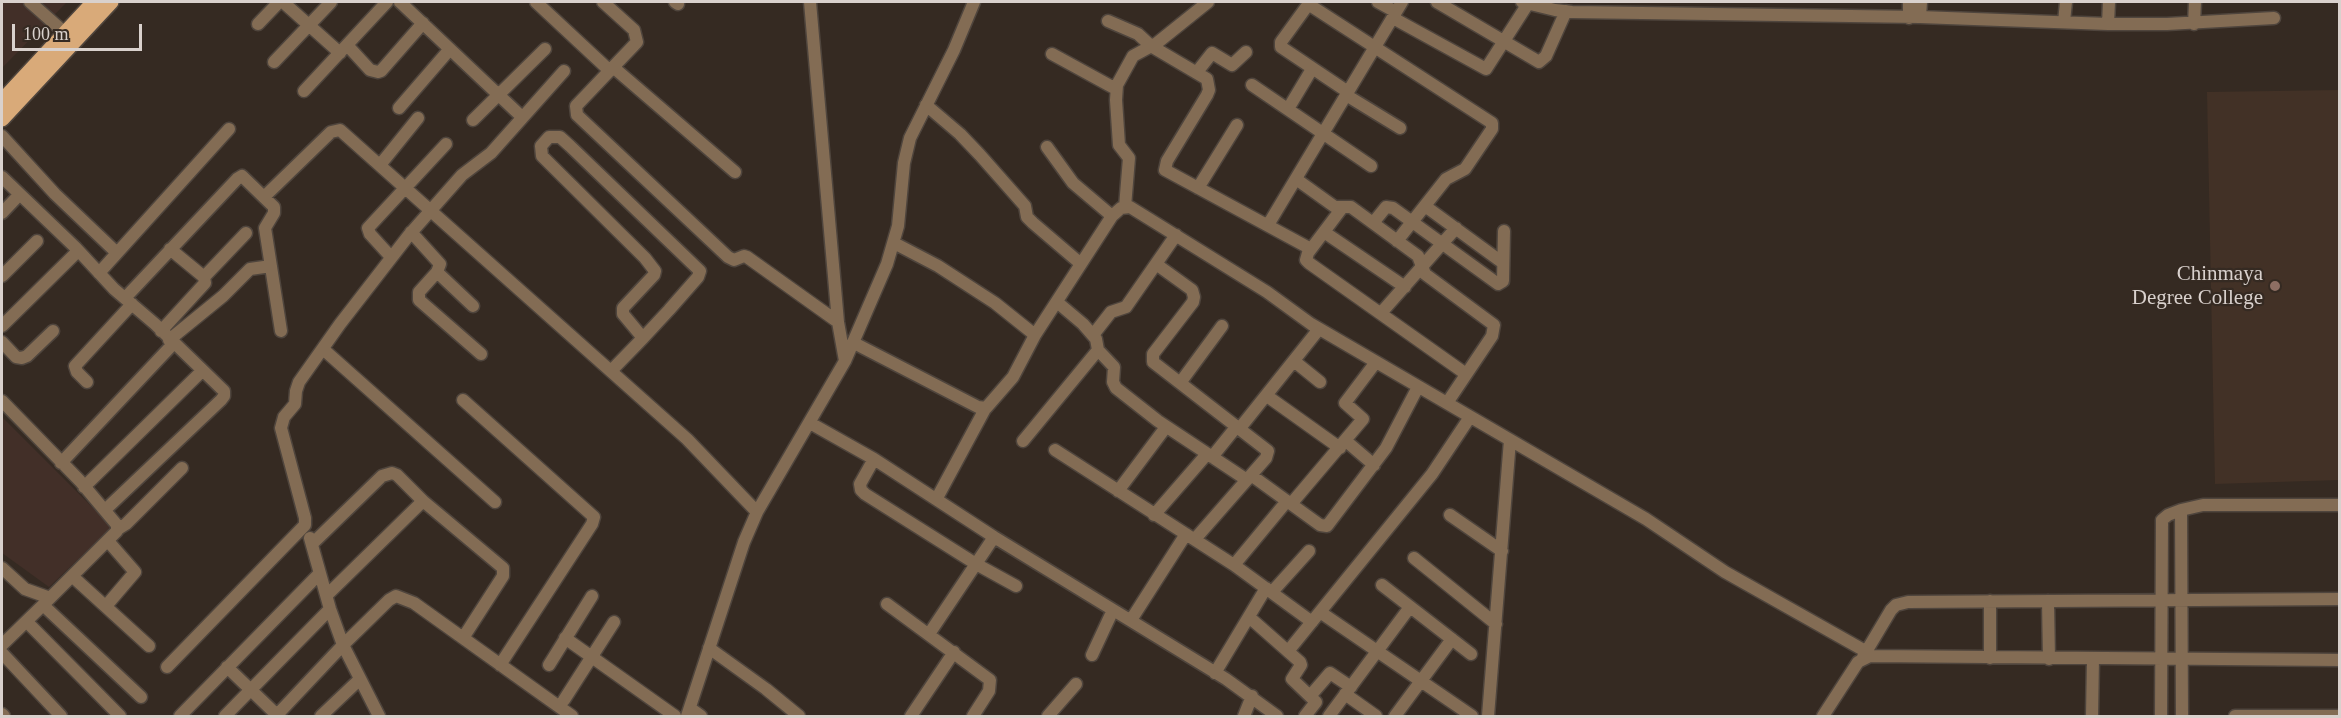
<!DOCTYPE html>
<html>
<head>
<meta charset="utf-8">
<style>
  body { margin:0 }
  #map { position:relative; width:2341px; height:718px; overflow:hidden; background:#352a22; font-family:Georgia,serif }
  canvas { display:block }
  .frame { position:absolute; inset:0; border:3px solid #d9d1cd; pointer-events:none }
  .scale { position:absolute; left:12px; top:24px; width:130px; height:27px; box-sizing:border-box; border:3px solid #d9d1cd; border-top:0; padding-left:8px; font-size:18px; line-height:21px; white-space:nowrap; color:#d9d1cd; -webkit-text-stroke:4px #352a22; paint-order:stroke }
</style>
</head>
<body>
<div id="map">
<canvas width="2341" height="718"></canvas>
<div class="frame"></div>
<div class="scale">100 m</div>
</div>
<script>
const ctx = document.querySelector('canvas').getContext('2d');
ctx.lineJoin = 'round';
function paint(path, color) { ctx.fillStyle = color; ctx.fill(path, 'evenodd'); }
const poly = rows => new Path2D(rows.map(r => 'M' + r).join(''));
function stroke(path, color, width, dash) { ctx.strokeStyle = color; ctx.lineWidth = width; ctx.lineCap = dash ? 'butt' : 'round'; ctx.setLineDash(dash || []); ctx.stroke(path); }
function drawText(font, color, halo, rows, align = 'center') {
  ctx.font = font + ' Georgia,serif'; ctx.lineWidth = 4.5; ctx.setLineDash([]); ctx.textBaseline = 'middle'; ctx.strokeStyle = halo; ctx.fillStyle = color; for (const [text, x, y, turn = 0] of rows) {
    ctx.save(); ctx.translate(x, y); ctx.rotate((+turn || 0) * Math.PI / 180); ctx.textAlign = isNaN(turn) ? turn : align; if (halo) ctx.strokeText(text, 0, 0); ctx.fillText(text, 0, 0); ctx.restore();
  }
}
paint(poly([
  [2339,90,2339,480,2215,484,2207,92]
]), '#423126');
paint(poly([
  [2,2,67,2,2,68],
  [2,417,112,527,49,587,2,553]
]), '#422f28');
const minor = poly([
  [30,2,65,33],
  [283,2,340,53],
  [400,2,522,117],
  [536,2,610,71],
  [603,2,634,30,637,42,576,106,577,115,728,257,734,260,744,256,747,257,838,322],
  [675,2,678,4],
  [810,2,838,322,845,361],
  [1310,2,1281,42,1281,47,1348,92],
  [1378,2,1396,12],
  [1437,2,1539,62,1546,56,1566,11],
  [1522,2,1555,10,1572,12,1920,17,2108,24,2167,24,2274,18],
  [1308,4,1492,123,1492,129,1465,169,1446,179,1397,241],
  [1920,17,1921,2],
  [1393,18,1486,69,1529,2],
  [1909,18,1909,2],
  [1108,21,1138,34,1151,46,1207,79,1209,90,1207,95,1167,161,1165,170,1311,249],
  [2064,22,2066,2],
  [258,24,279,2],
  [2108,24,2109,2],
  [2194,24,2195,2],
  [347,45,370,70,378,72,381,71,423,23],
  [1052,54,1116,89],
  [274,62,331,2],
  [613,67,735,172],
  [1197,72,1212,53,1232,65,1246,52],
  [1252,85,1371,166],
  [304,91,387,2],
  [1346,95,1400,128],
  [926,105,960,134,980,155,1025,206,1027,217,1033,223,1081,264],
  [399,108,450,49],
  [1288,109,1312,69],
  [473,120,545,49],
  [2,136,55,194,117,253],
  [1047,147,1073,183,1112,216],
  [380,165,418,118],
  [2,177,76,248,114,289,155,324,224,391,224,396,221,400,105,510],
  [1296,179,1335,207,1351,207,1418,256,1425,274,1494,325,1492,336,1447,403],
  [1198,188,1237,125],
  [264,197,331,132,340,130,687,439,757,512],
  [1425,206,1503,263],
  [1125,207,1129,158,1119,145,1116,100,1117,85,1133,56,1157,43,1208,2],
  [1342,208,1308,253,1306,260,1309,263,1466,374],
  [2,213,19,195],
  [1373,223,1386,207,1393,208,1498,284,1503,281,1504,231],
  [1268,225,1402,2],
  [411,232,440,264,437,272,419,292,419,300,481,354],
  [1324,232,1405,287],
  [894,243,938,266,995,303,1035,335],
  [391,257,370,234,368,228,446,144],
  [1156,264,1192,290,1194,297,1193,302,1153,354,1153,362,1268,451,1266,458,1195,539],
  [437,272,473,306],
  [99,273,229,129],
  [2,276,37,241],
  [204,277,246,233],
  [125,298,237,179,242,176,274,207,274,213,265,228,281,331],
  [1381,313,1456,228],
  [2,326,78,251],
  [161,331,205,283,204,277,170,249],
  [1093,335,1111,312,1126,307,1176,235],
  [169,340,223,296,250,269,271,266],
  [2,342,16,357,22,358,27,356,53,331],
  [854,343,978,407,986,408,1013,377,1035,335,1112,216,1121,208,1130,207,1267,292,1311,324,1646,519,1725,572,1867,652],
  [323,349,495,502],
  [1098,350,1114,367,1113,382,1116,388,1158,421,1247,480],
  [1294,361,1320,382],
  [611,371,643,338,669,310,698,277,700,271,570,146,560,137,549,137,541,146,542,156,645,258,655,271,654,275,623,308,623,314,643,338],
  [87,382,77,372,75,366,132,304],
  [1180,383,1222,326],
  [1267,396,1340,448],
  [463,400,594,517,592,524,500,665],
  [2,401,80,481,117,525,117,531,43,605,141,697],
  [810,423,874,459,994,537,1226,679,1277,716],
  [1240,428,1319,329],
  [1023,441,1098,350,1096,339,1083,324,1057,302],
  [1346,441,1374,465],
  [1055,450,1234,565,1312,622],
  [1212,457,1237,426],
  [874,459,860,484,861,490,865,494,976,564,1016,586],
  [61,463,173,344],
  [1251,475,1320,525,1327,526,1386,448,1418,387],
  [84,487,202,371],
  [1118,491,1166,427],
  [937,498,985,409],
  [1291,504,1363,419,1345,403,1376,362],
  [2181,510,2182,716],
  [1154,515,1207,454],
  [1450,515,1502,551],
  [118,529,126,524,182,468],
  [310,538,330,609,343,645,379,716],
  [312,544,382,476,392,473,397,475,423,501,503,568,503,576,463,638],
  [1414,558,1496,624],
  [1234,565,1287,501],
  [2,568,25,589,50,598],
  [72,576,149,646],
  [1382,585,1471,654],
  [1272,592,1309,551],
  [327,595,423,501],
  [1990,601,1990,658],
  [2048,601,2049,659],
  [887,604,990,680,989,691,973,716],
  [106,606,135,572,108,541],
  [1320,612,1472,716],
  [1249,617,1300,662,1301,665,1292,679,1316,702,1305,716],
  [1131,620,1186,534],
  [27,622,120,716],
  [929,634,994,537],
  [565,638,675,716],
  [2,645,43,605],
  [709,648,766,689,799,716],
  [1289,650,1432,474,1470,417],
  [2,653,61,716],
  [1092,655,1113,610],
  [1863,657,1891,610,1896,605,1908,602,2340,599],
  [549,665,592,596],
  [167,667,305,525,305,518,281,428,284,417,295,404,296,391,299,382,340,324,409,235,462,175,491,153,564,71],
  [227,667,278,716],
  [1215,673,1266,588],
  [1345,694,1376,716],
  [1311,695,1330,673,1351,687],
  [564,700,614,622],
  [690,708,701,716],
  [2,714,4,716],
  [180,716,320,573],
  [225,716,330,609],
  [276,716,343,645,389,600,396,596,414,603,572,716],
  [321,716,360,679],
  [687,716,744,542,757,512,845,361,887,264,898,226,904,163,910,138,954,50,974,2],
  [911,716,954,652],
  [1048,716,1076,684],
  [1244,716,1252,696],
  [1329,716,1410,607],
  [1395,716,1452,639],
  [1488,716,1510,440],
  [1823,716,1858,662,1870,656,2340,660],
  [2092,716,2093,659],
  [2161,716,2162,520,2168,515,2181,510,2203,505,2340,505],
  [2235,716,2340,716]
]);
const major = poly([
  [2,101,94,2],
  [2,119,111,2]
]);
stroke(minor, '#4f453d', 15);
stroke(major, '#4f453d', 18);
stroke(minor, '#836c54', 12);
stroke(major, '#d9aa79', 15);
for (const [x, y, r, color] of [
  [2275,286,6,"#8d6e63"]
]) { const dot = new Path2D(); dot.arc(x, y, r, 0, 2 * Math.PI); ctx.fillStyle = color; ctx.fill(dot); stroke(dot, '#352a22', 2); }
drawText('21px', '#d9d1cd', '#352a22', [
  ["Chinmaya",2263,274],
  ["Degree College",2263,298]
], 'right');
</script>
</body>
</html>
